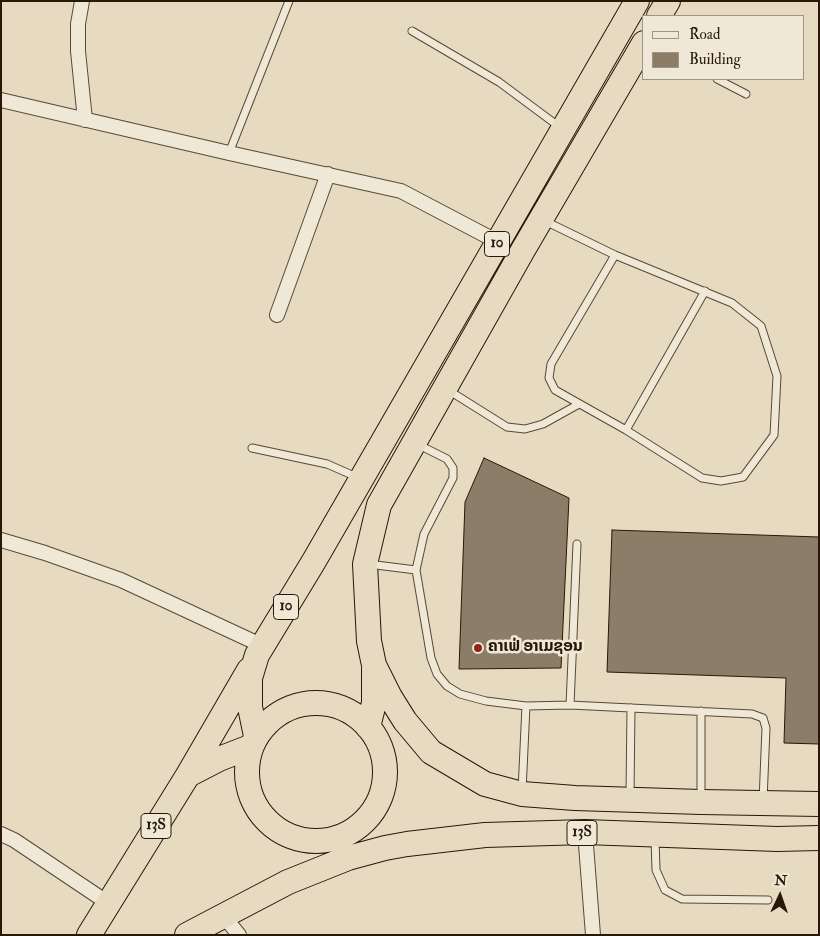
<!DOCTYPE html>
<html>
<head>
<meta charset="utf-8">
<style>
  body { margin:0 }
  #map { position:relative; width:820px; height:936px; overflow:hidden; background:#e6dbc0; font-family:"IM FELL Double Pica",serif }
  canvas { display:block }
  .frame { position:absolute; inset:0; border:2px solid #291707; pointer-events:none }
  .legend { position:absolute; left:642px; top:15px; width:162px; height:65px; box-sizing:border-box; background:#efe8d6; border:1px solid #a09483; margin:0; padding:6px 9px; list-style:none; font-size:15px; color:#291707 }
  .legend li { display:flex; align-items:center; gap:10px; height:25px }
  .legend b { width:25px; border:1px solid #a09483 }
  .north { position:absolute; left:755px; top:871px; width:50px; height:50px; -webkit-text-stroke:4px #efe8d6; paint-order:stroke; rotate:3deg; font-size:14px; font-weight:700; line-height:20px; text-align:center; color:#291707 }
  .north::after { content:''; display:block; margin:auto; width:18px; height:22px; background:#291707; clip-path:polygon(50% 0,100% 100%,50% 72%,0 100%) }
</style>
</head>
<body>
<div id="map">
<canvas width="820" height="936"></canvas>
<div class="frame"></div>
<ul class="legend">
<li><b style="height:6px;background:#efe8d6"></b>Road</li>
<li><b style="height:14px;background:#8b7d67"></b>Building</li>
</ul>
<div class="north">N</div>
</div>
<script>
const ctx = document.querySelector('canvas').getContext('2d');
ctx.lineJoin = 'round';
function paint(path, color) { ctx.fillStyle = color; ctx.fill(path, 'evenodd'); }
const poly = rows => new Path2D(rows.map(r => 'M' + r).join(''));
function stroke(path, color, width, dash) { ctx.strokeStyle = color; ctx.lineWidth = width; ctx.lineCap = dash ? 'butt' : 'round'; ctx.setLineDash(dash || []); ctx.stroke(path); }
function drawText(font, color, halo, rows, align = 'center') {
  ctx.font = font + ' "IM FELL Double Pica","Noto Sans Lao",serif'; ctx.lineWidth = 5; ctx.setLineDash([]); ctx.textBaseline = 'middle'; ctx.strokeStyle = halo; ctx.fillStyle = color; for (const [text, x, y, turn = 0] of rows) {
    ctx.save(); ctx.translate(x, y); ctx.rotate((+turn || 0) * Math.PI / 180); ctx.textAlign = isNaN(turn) ? turn : align; if (halo) ctx.strokeText(text, 0, 0); ctx.fillText(text, 0, 0); ctx.restore();
  }
}
const building = poly([
  [484,458,569,498,561,668,459,669,465,502,484,458],
  [612,530,819,537,819,744,784,743,786,678,607,672,612,530]
]);
paint(building, '#8b7d67');
stroke(building, '#291707', 1);
const service = poly([
  [412,31,499,82,561,128],
  [717,79,746,94],
  [229,153,289,1],
  [545,221,615,255,732,303,761,326,777,376,774,435,743,477,721,481,702,478,626,430,555,390,549,378,551,364,615,255],
  [448,390,507,427,525,429,543,424,579,404],
  [626,430,705,291],
  [417,444,447,459,453,468,453,478,424,534,416,570,431,658,437,674,447,686,460,694,486,701,526,706,570,705,752,714,763,718,766,728,763,801],
  [252,448,327,464,359,478],
  [368,564,416,570],
  [570,705,577,544],
  [522,791,526,706],
  [630,795,631,708],
  [701,798,701,711],
  [655,838,656,870,665,890,682,899,768,900]
]);
const minor = poly([
  [82,1,78,24,78,51,85,120],
  [1,100,229,153,401,191,498,242],
  [277,315,328,174],
  [1,540,45,553,121,580,263,646],
  [585,832,593,935],
  [1,834,14,840,108,903],
  [223,915,239,935]
]);
const trunk = poly([
  [659,16,668,1],
  [644,43,523,250,379,505,365,564,369,641,374,665,390,697,405,721,431,752,485,784,522,794,575,798,701,802,819,804],
  '247 772a69 69 0 1 1 138 0a69 69 0 1 1-138 0Z',
  [368,727,374,703,374,669],
  [256,736,250,707,250,678,257,655,314,561,637,1],
  [188,775,249,670],
  [89,935,188,775,219,759,250,747],
  [187,935,288,882,348,858,385,848,407,844,485,835,585,832,777,839,819,838]
]);
stroke(service, '#584835', 9);
stroke(minor, '#584835', 16);
stroke(trunk, '#291707', 26);
stroke(service, '#efe8d6', 7);
stroke(minor, '#efe8d6', 14);
stroke(trunk, '#e6dbc0', 24);
for (const [x, y, r, color] of [
  [478,648,5,"#8f2418"]
]) { const dot = new Path2D(); dot.arc(x, y, r, 0, 2 * Math.PI); ctx.fillStyle = color; ctx.fill(dot); stroke(dot, '#efe8d6', 2); }
for (const [x, y, w] of [
  [497,244,25],
  [286,607,25],
  [156,826,30],
  [582,833,30]
]) { const box = new Path2D(); box.roundRect(x - w / 2, y - 12.5, w, 25, 4); ctx.fillStyle = '#efe8d6'; ctx.fill(box); stroke(box, '#291707', 1); }
drawText('bold 15px', '#291707', null, [
  ["10",497,244],
  ["10",286,607],
  ["13S",156,826],
  ["13S",582,833]
]);
drawText('bold 16px', '#291707', '#efe8d6', [
  ["ຄາເຟ່ ອາເມຊອນ",488,648]
], 'left');
</script>
</body>
</html>
